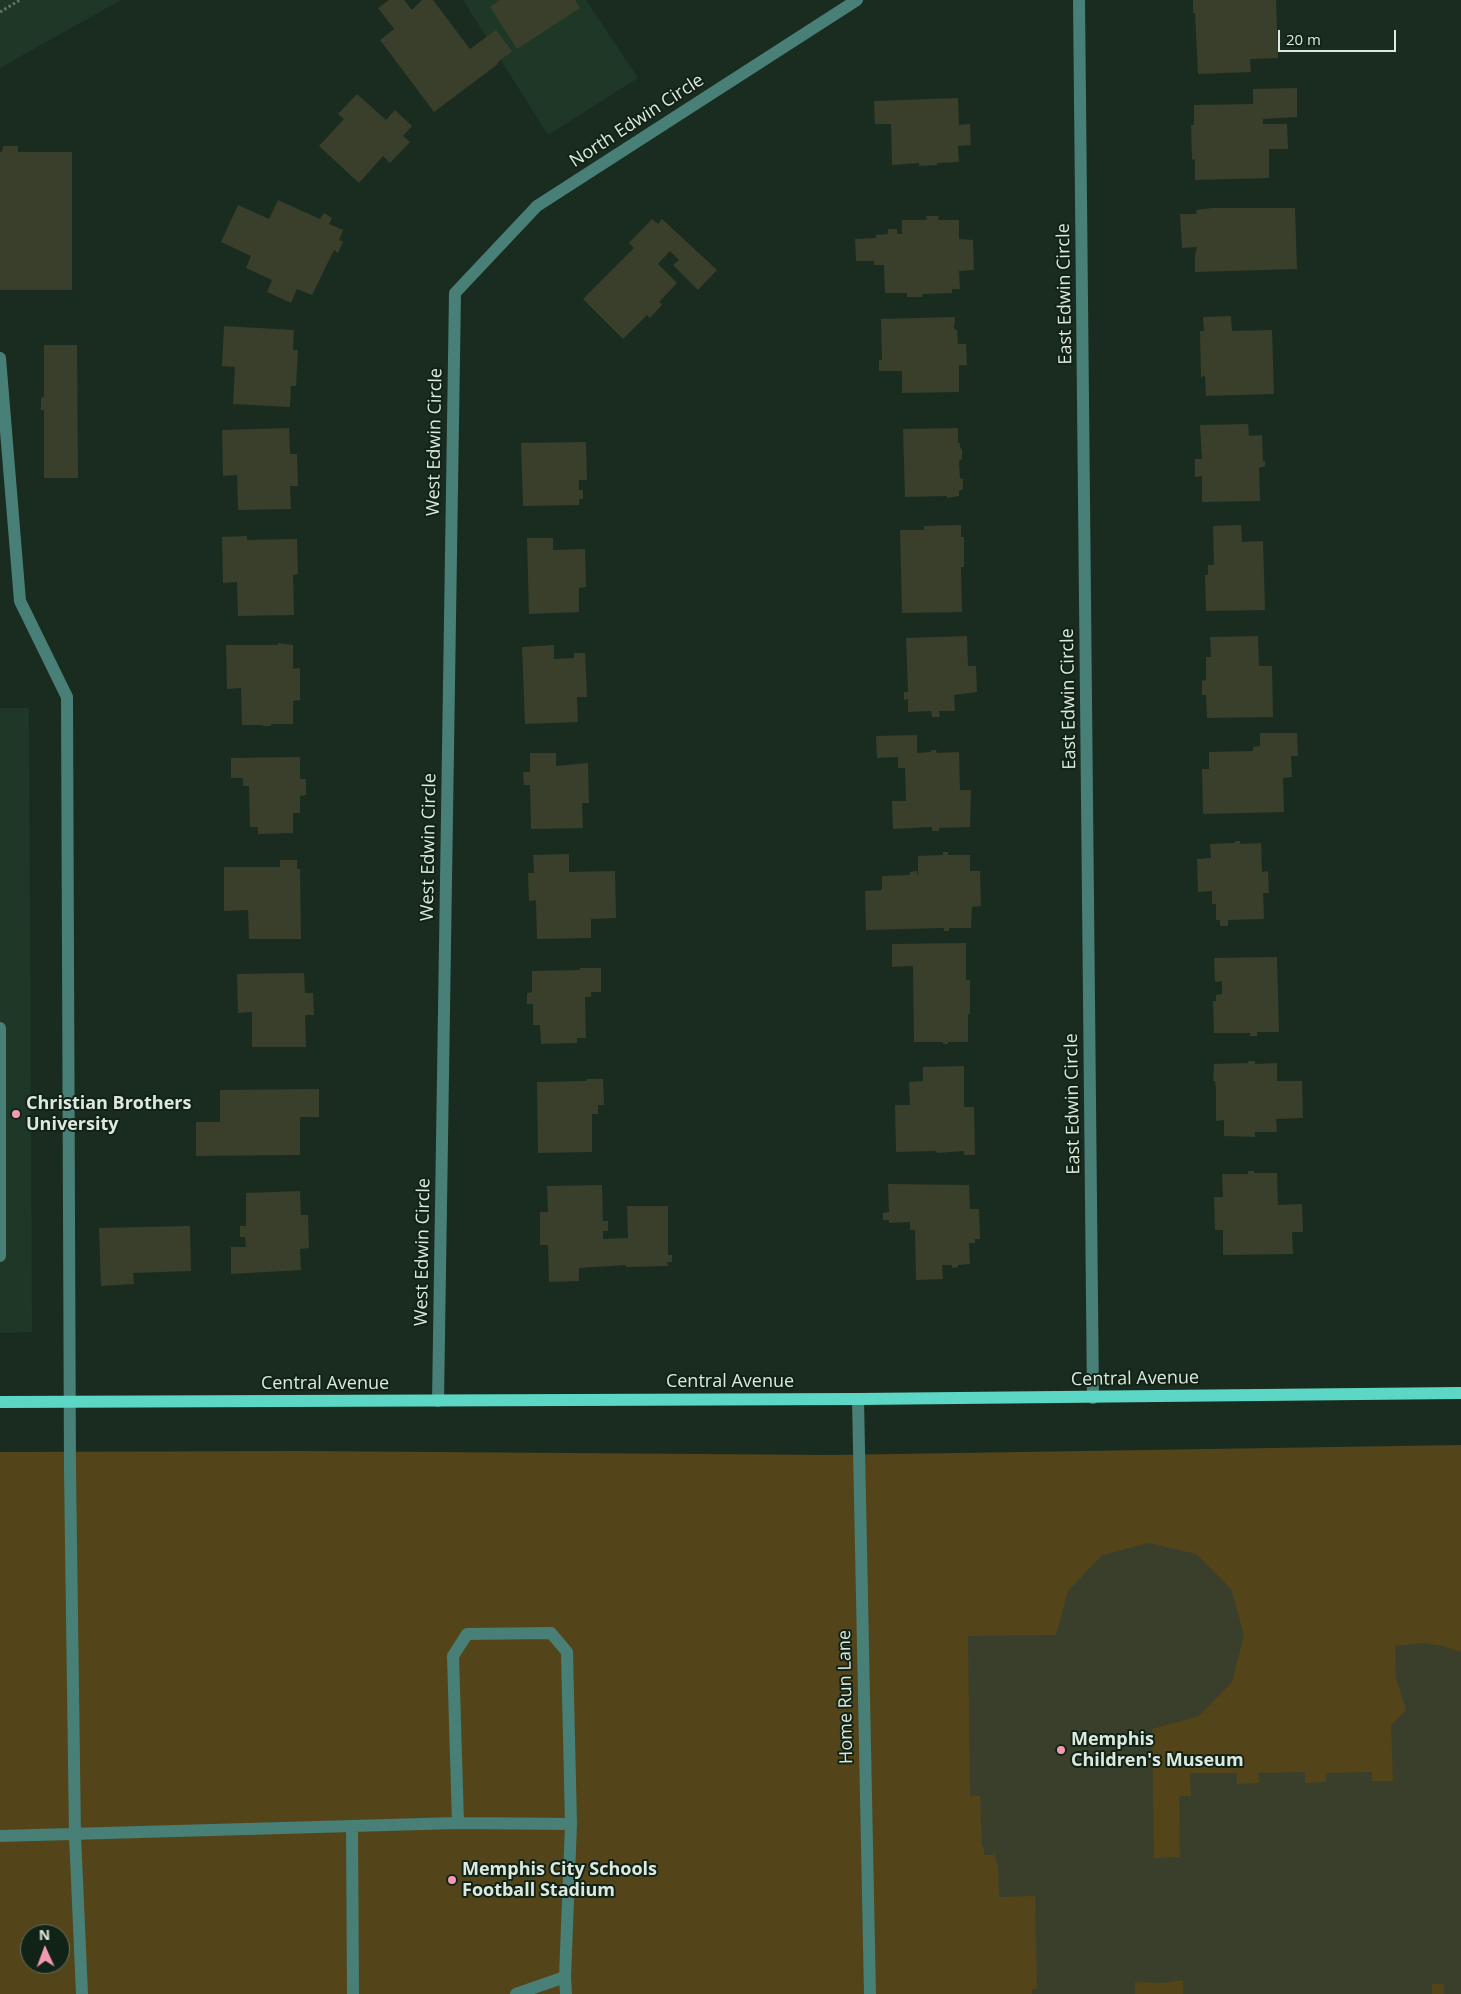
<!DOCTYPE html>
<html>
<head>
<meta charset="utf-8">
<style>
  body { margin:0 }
  #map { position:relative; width:1461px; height:1994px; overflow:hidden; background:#1a2c1f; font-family:"Open Sans",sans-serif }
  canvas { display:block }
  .north { position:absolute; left:20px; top:1924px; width:50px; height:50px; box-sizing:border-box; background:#112216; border:1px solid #637166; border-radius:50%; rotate:358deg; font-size:14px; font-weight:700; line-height:20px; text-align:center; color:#dde8df }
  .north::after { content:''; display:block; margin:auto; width:18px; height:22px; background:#f19ab2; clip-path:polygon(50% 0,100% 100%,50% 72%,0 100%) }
  .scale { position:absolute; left:1278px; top:30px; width:118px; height:22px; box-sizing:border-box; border:2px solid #dde8df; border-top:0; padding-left:6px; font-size:15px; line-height:18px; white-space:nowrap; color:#dde8df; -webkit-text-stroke:4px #112216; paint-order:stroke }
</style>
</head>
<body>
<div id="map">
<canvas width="1461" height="1994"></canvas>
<div class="north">N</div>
<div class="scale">20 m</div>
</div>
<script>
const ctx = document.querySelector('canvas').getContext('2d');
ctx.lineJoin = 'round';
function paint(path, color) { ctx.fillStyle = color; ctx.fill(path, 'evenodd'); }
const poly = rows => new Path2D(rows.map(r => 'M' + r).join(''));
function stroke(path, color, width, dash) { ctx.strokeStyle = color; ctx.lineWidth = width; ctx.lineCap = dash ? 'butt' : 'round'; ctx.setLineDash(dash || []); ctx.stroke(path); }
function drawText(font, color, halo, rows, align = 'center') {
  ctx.font = font + ' "Open Sans",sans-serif'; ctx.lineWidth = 4; ctx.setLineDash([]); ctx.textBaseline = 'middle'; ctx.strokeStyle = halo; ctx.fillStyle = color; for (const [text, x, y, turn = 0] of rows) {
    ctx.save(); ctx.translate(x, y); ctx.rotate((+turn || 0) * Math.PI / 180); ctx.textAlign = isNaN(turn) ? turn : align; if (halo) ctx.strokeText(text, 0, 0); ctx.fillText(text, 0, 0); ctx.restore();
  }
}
paint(poly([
  [0,0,121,0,0,68],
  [463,0,586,0,638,78,548,135],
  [0,708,29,708,32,1332,0,1333]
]), '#1f3726');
paint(poly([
  [1461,1445,1461,1994,0,1994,0,1452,302,1451,832,1455],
  [30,1934,60,1934,60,1964,30,1964]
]), '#534519');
paint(poly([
  [389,0,404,0,412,10,422,0,433,0,470,49,496,30,512,51,497,63,498,64,434,112,380,40,394,29,378,8],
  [500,0,575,0,580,8,517,49,490,7],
  [1193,0,1276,0,1278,58,1250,59,1251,72,1198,74,1195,13,1193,13],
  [1297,88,1297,117,1263,119,1263,124,1287,124,1288,149,1269,149,1269,178,1195,180,1195,159,1192,160,1191,125,1194,125,1194,105,1253,104,1253,89],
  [357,94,386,120,395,110,412,126,403,136,410,142,390,163,383,156,359,183,319,146,344,119,338,114],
  [958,98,959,125,970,124,971,145,958,146,959,162,937,163,937,165,919,166,919,163,892,165,891,124,875,124,874,101],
  [3,146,18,146,18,152,72,152,72,290,0,290,0,152,2,152],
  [278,200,320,219,324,213,332,218,329,224,343,230,339,240,343,242,338,253,334,250,312,295,297,289,291,303,267,292,272,280,246,268,251,256,221,242,238,205,269,219],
  [1212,208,1295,208,1297,269,1195,272,1195,255,1197,247,1182,248,1180,214,1197,214,1196,210],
  [926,216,939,216,938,220,959,220,959,239,973,240,974,270,959,271,960,289,952,289,952,293,923,294,922,297,907,297,907,293,885,293,884,265,874,265,874,261,856,261,855,239,876,238,876,235,888,234,888,229,897,229,897,234,902,234,902,220,927,220],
  [652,219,658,224,662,219,717,270,698,290,673,265,679,260,670,251,658,264,677,283,659,302,662,305,650,318,647,315,623,339,583,299,634,248,629,243],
  [1231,316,1232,331,1272,330,1274,394,1206,396,1205,376,1201,377,1200,331,1204,331,1203,317],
  [955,317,954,329,957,330,958,344,966,344,967,365,959,365,959,392,902,393,902,371,879,371,879,360,882,360,881,319],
  [224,326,294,330,293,350,298,350,296,386,291,386,290,407,233,404,235,367,222,366],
  [44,345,77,345,78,478,44,478,44,410,41,410,41,398,44,397],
  [1248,424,1249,436,1262,435,1263,461,1265,461,1265,466,1259,468,1260,501,1202,502,1202,476,1195,477,1195,459,1202,459,1200,425],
  [289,428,290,454,297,454,298,486,290,486,291,509,238,510,237,475,223,476,222,430],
  [958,428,958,443,960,443,960,448,962,449,962,459,959,461,960,478,963,479,963,489,959,491,959,496,947,498,947,496,905,497,903,429],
  [586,442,587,480,579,480,579,490,583,490,583,499,579,499,579,505,523,506,521,443],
  [961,525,961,537,964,537,964,567,961,567,962,612,902,613,900,530,924,530,924,526],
  [1241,525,1242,542,1263,541,1265,610,1206,611,1205,575,1208,575,1208,565,1214,565,1213,526],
  [247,536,247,540,297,539,298,574,293,575,294,615,238,616,237,582,223,583,222,537],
  [527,538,553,538,553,550,585,549,586,587,579,588,579,612,529,614],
  [967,636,968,666,976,666,977,692,954,695,955,711,939,711,940,717,932,717,931,711,908,712,908,699,904,700,904,692,908,692,906,638],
  [1258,636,1259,666,1272,666,1273,717,1207,718,1206,695,1202,695,1202,681,1206,680,1206,657,1211,657,1210,637],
  [278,643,293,645,293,669,300,668,300,700,293,701,293,724,271,724,271,726,263,726,263,725,242,725,241,688,227,689,226,645,278,645],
  [554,645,554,659,574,658,574,653,585,653,587,697,577,697,578,722,525,724,522,647],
  [1260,733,1297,733,1298,756,1291,756,1292,777,1283,778,1284,812,1203,814,1202,769,1209,769,1209,752,1253,751,1253,747,1260,746],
  [917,735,917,753,931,752,931,750,936,750,937,753,959,752,960,790,971,790,970,827,939,828,939,831,932,831,932,827,893,829,892,801,906,801,905,768,898,768,898,757,877,758,876,736],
  [530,753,556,753,556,766,588,763,589,803,582,803,583,828,531,829,530,785,524,785,523,772,530,772],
  [300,757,300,779,306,779,306,795,300,796,300,813,293,813,293,833,258,834,258,827,250,827,249,786,243,786,243,778,231,778,231,758],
  [1235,841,1240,841,1240,844,1261,843,1262,872,1268,871,1269,893,1263,893,1264,919,1228,920,1228,926,1220,926,1220,920,1216,920,1216,904,1212,904,1212,891,1198,892,1197,859,1211,858,1210,844,1235,843],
  [943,852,948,852,948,855,970,855,970,871,980,871,981,906,972,907,971,928,949,928,949,931,944,931,944,928,866,930,865,891,882,890,882,876,910,875,910,872,917,871,917,875,918,875,918,856,943,855],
  [569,854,569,872,615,871,616,918,591,919,591,938,537,939,536,900,529,901,528,873,534,873,533,855],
  [280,860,297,860,297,869,300,869,301,939,249,939,248,910,224,911,224,867,280,867],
  [966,943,966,980,970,980,970,1014,968,1014,968,1042,948,1042,948,1044,943,1044,943,1042,914,1042,913,966,892,967,892,944],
  [1277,957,1279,1032,1257,1032,1257,1036,1250,1036,1250,1033,1214,1033,1213,1001,1216,1001,1216,995,1222,994,1222,981,1215,982,1214,958],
  [580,968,601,968,601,992,591,992,591,997,585,997,586,1038,577,1038,577,1043,541,1044,540,1025,533,1025,533,1004,527,1004,527,993,532,992,532,971,580,970],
  [304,973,305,993,313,993,314,1015,305,1015,306,1047,252,1047,252,1012,238,1013,237,974],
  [1248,1061,1255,1061,1255,1064,1277,1063,1277,1081,1302,1081,1303,1118,1276,1119,1277,1132,1255,1132,1255,1137,1224,1136,1224,1120,1216,1121,1216,1090,1215,1081,1213,1081,1214,1064,1248,1063],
  [964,1066,964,1107,974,1107,975,1155,964,1155,964,1151,937,1153,936,1151,896,1152,895,1105,910,1105,909,1082,923,1081,923,1067],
  [587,1079,603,1079,604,1105,598,1105,598,1114,592,1114,592,1152,538,1153,537,1082,586,1081],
  [319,1089,319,1117,300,1117,300,1155,196,1156,196,1122,220,1122,220,1090],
  [1248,1171,1254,1171,1254,1173,1277,1173,1278,1205,1302,1204,1303,1232,1292,1232,1293,1254,1223,1255,1223,1230,1215,1230,1214,1197,1223,1197,1222,1174,1248,1174],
  [888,1184,969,1185,970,1209,979,1209,980,1239,975,1239,975,1243,969,1243,970,1264,958,1265,958,1267,952,1268,952,1265,942,1265,943,1279,916,1280,915,1230,910,1230,910,1222,889,1223,889,1220,883,1220,883,1213,889,1212],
  [602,1185,603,1221,608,1221,608,1231,603,1231,603,1239,628,1238,627,1206,668,1206,668,1255,672,1255,672,1262,667,1262,668,1266,626,1267,626,1265,579,1268,579,1281,549,1282,548,1245,540,1245,540,1212,548,1212,547,1186],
  [300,1191,301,1215,308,1215,309,1248,300,1249,301,1270,231,1274,231,1247,246,1247,245,1237,240,1237,240,1226,246,1226,246,1193],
  [190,1226,191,1271,133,1273,134,1284,101,1286,99,1228],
  [1149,1543,1196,1554,1231,1589,1244,1635,1232,1682,1199,1716,1152,1729,1154,1858,1180,1857,1179,1796,1191,1796,1190,1773,1237,1773,1237,1784,1259,1783,1258,1773,1305,1772,1305,1783,1326,1782,1326,1773,1372,1772,1372,1781,1393,1781,1391,1725,1406,1710,1396,1678,1395,1646,1424,1643,1442,1646,1461,1652,1461,1994,1444,1994,1444,1984,1432,1984,1432,1994,1183,1994,1183,1980,1162,1983,1135,1982,1135,1994,1032,1994,1032,1989,1037,1989,1035,1896,999,1897,998,1863,996,1863,995,1848,994,1855,984,1855,984,1847,982,1847,980,1796,970,1796,968,1636,1056,1635,1068,1591,1102,1555]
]), '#393f2b');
stroke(poly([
  [0,12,20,0]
]), '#627166', 3, [2.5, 2.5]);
stroke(poly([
  [1079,0,1093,1398],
  [0,358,20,601,67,697,70,1470,75,1835,82,1994],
  [0,1028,0,1256],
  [858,1399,870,1994],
  [438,1401,455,293,537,206,857,0],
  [352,1826,353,1994],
  [0,1836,458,1823,571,1824,567,1652,551,1633,467,1634,453,1656,458,1823],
  [565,1977,566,1994],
  [516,1994,565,1977,571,1824]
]), '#487f76', 12);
stroke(poly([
  [0,1402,858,1399,1461,1393]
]), '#5cd7c5', 12);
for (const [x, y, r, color] of [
  [16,1114,5,"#f19ab2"],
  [1061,1750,5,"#f19ab2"],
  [452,1880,5,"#f19ab2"]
]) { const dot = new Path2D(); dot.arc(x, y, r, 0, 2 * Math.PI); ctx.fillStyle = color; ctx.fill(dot); stroke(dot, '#112216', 2); }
drawText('18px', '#dde8df', '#112216', [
  ["North Edwin Circle",637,121,-33],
  ["East Edwin Circle",1065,294,-91],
  ["West Edwin Circle",435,442,-89],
  ["East Edwin Circle",1069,699,-91],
  ["West Edwin Circle",429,847,-89],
  ["East Edwin Circle",1073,1104,-91],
  ["West Edwin Circle",423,1252,-89],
  ["Central Avenue",1135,1379,-1],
  ["Central Avenue",730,1382],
  ["Central Avenue",325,1384],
  ["Home Run Lane",846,1697,-91]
]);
drawText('bold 18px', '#dde8df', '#112216', [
  ["Christian Brothers",26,1104],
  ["University",26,1125],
  ["Memphis",1071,1740],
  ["Children's Museum",1071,1761],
  ["Memphis City Schools",462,1870],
  ["Football Stadium",462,1891]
], 'left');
</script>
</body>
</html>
